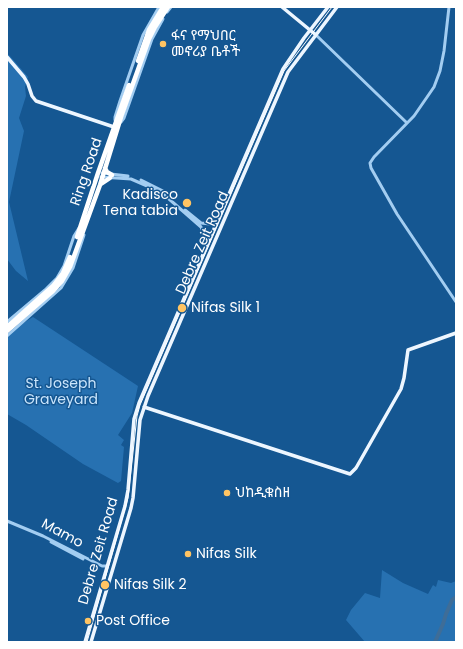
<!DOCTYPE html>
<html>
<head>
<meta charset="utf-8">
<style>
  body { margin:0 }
  #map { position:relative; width:463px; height:649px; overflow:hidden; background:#155792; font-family:Poppins,sans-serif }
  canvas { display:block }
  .frame { position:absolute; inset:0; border:8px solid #fff; pointer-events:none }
</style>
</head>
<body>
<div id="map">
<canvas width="463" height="649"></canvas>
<div class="frame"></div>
</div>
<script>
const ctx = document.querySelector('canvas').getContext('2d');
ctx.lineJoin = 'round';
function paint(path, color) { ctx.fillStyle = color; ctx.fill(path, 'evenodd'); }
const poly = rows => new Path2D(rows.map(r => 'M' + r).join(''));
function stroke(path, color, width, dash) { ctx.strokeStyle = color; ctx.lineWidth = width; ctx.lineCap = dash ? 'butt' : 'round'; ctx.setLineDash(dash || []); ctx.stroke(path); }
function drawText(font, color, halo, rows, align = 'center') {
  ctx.font = font + ' Poppins,"Noto Sans Ethiopic",sans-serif'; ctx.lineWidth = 3; ctx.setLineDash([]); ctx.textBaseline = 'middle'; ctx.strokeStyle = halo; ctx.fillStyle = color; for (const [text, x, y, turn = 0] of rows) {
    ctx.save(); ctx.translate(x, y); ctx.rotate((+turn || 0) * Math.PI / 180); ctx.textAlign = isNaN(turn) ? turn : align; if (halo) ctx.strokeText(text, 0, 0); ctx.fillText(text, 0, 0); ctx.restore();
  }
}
paint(poly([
  [7,54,9,55,28,77,25,87,26,96,19,118,24,131,9,202,28,281,16,271,7,259],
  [33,317,138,386,132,413,118,435,124,440,121,445,124,447,121,481,118,483,83,464,26,425,7,414,7,337,20,325],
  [382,570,403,583,428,594,433,585,436,587,438,580,451,583,456,581,456,642,365,642,346,620,351,610,365,593,380,598]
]), '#2771b1');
stroke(poly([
  [435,642,443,624,446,614,452,600,456,597]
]), '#3e6d98', 4);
stroke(poly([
  [449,7,444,51,440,71,434,87,414,116,374,157,370,163,371,168,397,214,456,302],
  [167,12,171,7],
  [316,35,407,123],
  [115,120,115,117,120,101,143,35,159,7],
  [121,122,124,118,152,39,163,19],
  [102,173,128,176],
  [101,177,131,179,161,192,201,227,207,243],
  [141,180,163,191],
  [185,210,201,223,210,224,216,222],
  [7,322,45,290,57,278,64,266,74,236,79,228],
  [7,336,61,288,73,268,84,235],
  [7,521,43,536,102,566,107,566],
  [51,542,83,559]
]), '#a3cdf1', 3);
stroke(poly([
  [282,7,316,35],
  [7,57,24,77,28,84,32,96,36,101,114,127],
  [144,407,350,474,356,468,401,389,404,378,408,350,456,333],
  [85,642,125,506,128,490,134,419,139,403,283,69,304,38,328,7],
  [91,642,131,508,133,498,140,420,148,396,288,72,337,7]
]), '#edf6ff', 3.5);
stroke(poly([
  [138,61,149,30,163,7],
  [105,168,107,172,112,175],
  [101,184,110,178],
  [77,237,98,173,129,85],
  [7,327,53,286,63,273,70,257],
  [7,331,53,291,62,281,70,267,100,185,121,117,149,39,155,27,168,7]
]), '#fff', 4.5);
stroke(poly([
  [87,642,128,498,137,416,140,405,284,71,332,7]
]), '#fff', 1);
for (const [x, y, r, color] of [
  [163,44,4,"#ffc463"],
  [187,203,5,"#ffc463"],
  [182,308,5,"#ffc463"],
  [227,493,4,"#ffc463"],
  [188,554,4,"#ffc463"],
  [105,585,5,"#ffc463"],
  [88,621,4,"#ffc463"]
]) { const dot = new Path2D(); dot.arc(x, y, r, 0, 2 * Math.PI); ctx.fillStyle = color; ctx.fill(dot); stroke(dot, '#155792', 1.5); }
drawText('14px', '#fff', '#155792', [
  ["ፋና የማህበር",171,36],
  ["መኖሪያ ቤቶች",171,52],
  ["Kadisco",178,195,"right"],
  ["Tena tabia",178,211,"right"],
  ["Nifas Silk 1",191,308],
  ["ህከዲቁስዘ",235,493],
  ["Nifas Silk",196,554],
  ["Nifas Silk 2",114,585],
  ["Post Office",96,621]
], 'left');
drawText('14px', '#fff', '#155792', [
  ["Ring Road",87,172,-71],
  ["Debre Zeit Road",203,243,-66],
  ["Mamo",62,534,28],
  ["Debre Zeit Road",99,551,-74]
]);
drawText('14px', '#cae5fc', '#155792', [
  ["St. Joseph",61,384],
  ["Graveyard",61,400]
]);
</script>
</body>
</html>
